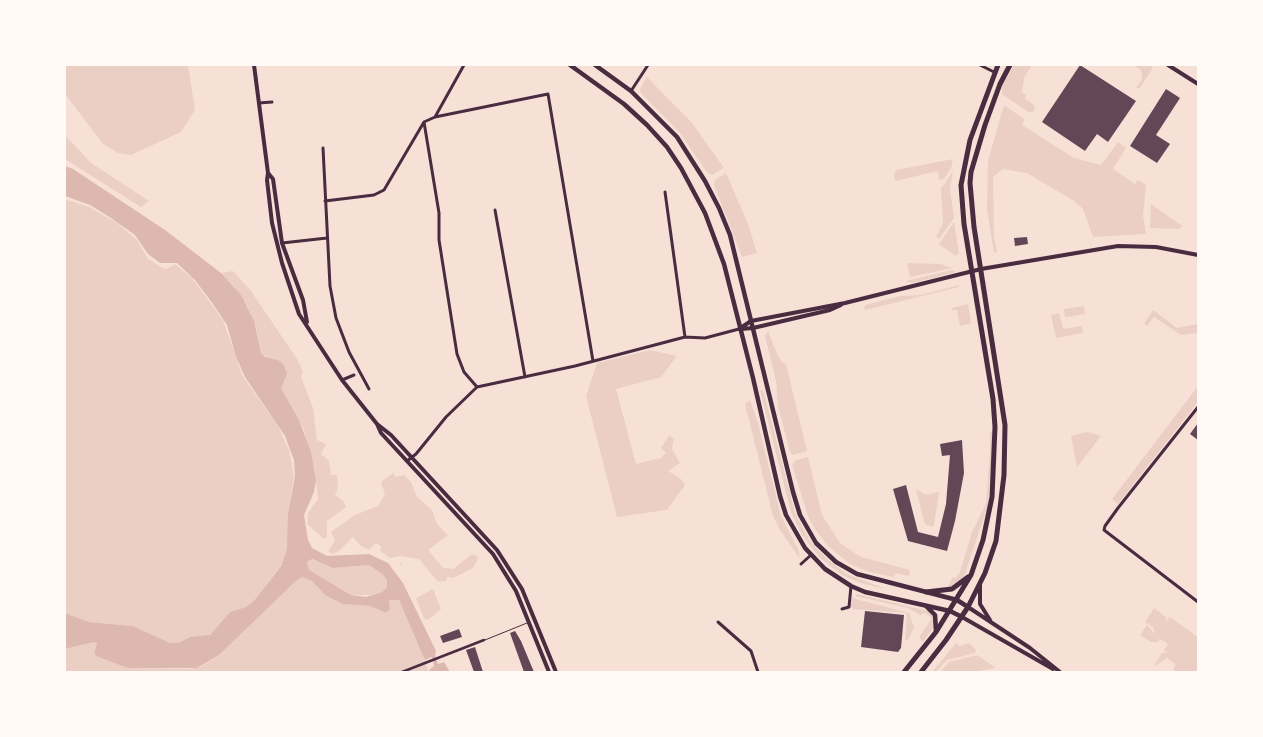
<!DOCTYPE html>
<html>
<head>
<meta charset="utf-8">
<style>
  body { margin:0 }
  #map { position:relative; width:1263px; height:737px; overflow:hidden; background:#f7e1d7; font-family:Overpass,sans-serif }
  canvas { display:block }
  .frame { position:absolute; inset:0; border:66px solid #fffaf5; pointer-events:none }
</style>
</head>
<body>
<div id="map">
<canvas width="1263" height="737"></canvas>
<div class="frame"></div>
</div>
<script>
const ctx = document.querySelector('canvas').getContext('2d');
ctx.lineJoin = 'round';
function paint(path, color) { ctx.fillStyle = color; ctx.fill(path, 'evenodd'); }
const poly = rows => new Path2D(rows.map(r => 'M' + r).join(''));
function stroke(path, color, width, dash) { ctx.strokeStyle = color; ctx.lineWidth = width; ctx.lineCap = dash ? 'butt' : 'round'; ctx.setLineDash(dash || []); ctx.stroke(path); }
paint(poly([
  [65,65,188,65,195,110,181,132,131,155,118,153,103,144,65,94],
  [1014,65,1032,65,1024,78,1022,92,1026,95,1025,99,1035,106,1033,112,1028,112,1002,94,1002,86],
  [1133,65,1152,65,1152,69,1140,88,1136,88,1142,79,1141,70],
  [647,77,692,123,724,168,712,175,706,171,680,133,641,93,640,89],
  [1004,105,1024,119,1022,125,1074,158,1101,165,1118,142,1126,148,1113,169,1135,184,1138,180,1146,185,1143,215,1146,234,1093,237,1083,209,1074,201,1027,173,1003,169,993,177,994,237,997,252,994,253,987,209,988,161],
  [65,135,91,163,149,201,141,207,65,159],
  [953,159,951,168,944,179,939,180,938,171,895,181,894,174,897,170],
  [953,171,950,189,954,218,939,239,936,237,943,223,941,189],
  [726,173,748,224,757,253,742,257,714,185,715,180],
  [65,199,89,207,117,223,137,240,148,259,161,267,166,269,175,264,192,278,223,320,242,375,278,426,289,450,294,476,288,514,288,543,284,561,253,602,246,607,230,612,213,632,206,637,190,637,178,643,170,643,133,626,89,622,65,613],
  [1151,204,1182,226,1180,229,1150,228],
  [954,222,959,253,956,256,939,244],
  [907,263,941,264,952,268,910,277],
  [952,270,956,272,912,283,906,281],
  [233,271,251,291,297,359,303,371,301,377,313,408,317,440,326,444,321,454,329,461,331,475,337,475,338,488,335,495,344,502,346,507,327,521,327,537,324,539,307,524,308,513,318,499,315,472,304,430,281,388,286,369,278,360,268,358,261,353,256,328,248,308,235,288,221,273],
  [959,285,959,287,865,310,864,308,866,305,900,296,921,295],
  [968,304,971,323,960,326,957,310,952,310,952,308],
  [1084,306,1085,314,1065,317,1064,309],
  [1153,310,1177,328,1198,324,1198,333,1181,335,1154,317,1147,326,1144,324],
  [1059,313,1063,329,1082,326,1083,333,1056,338,1051,315],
  [768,331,778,356,782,362,786,364,807,451,793,455,790,452,778,406,776,381,765,336],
  [650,350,677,356,661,377,616,389,636,464,661,458,666,453,661,448,669,436,674,438,672,449,680,463,668,471,680,478,685,485,667,510,617,517,586,396,597,363],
  [1198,386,1198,402,1118,504,1112,499],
  [760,390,763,390,769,412,795,513,810,541,828,560,847,574,886,589,860,583,842,575,820,558,802,535,791,512],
  [750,400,758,423,781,516,799,551,800,559,780,530,773,516,745,404],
  [990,431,993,434,988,505,965,574,956,585,947,588,953,577,956,578,960,572,972,532,986,504,990,452],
  [1087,432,1101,436,1077,467,1071,436],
  [808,457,822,515,840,543,861,557,910,570,909,576,895,573,894,577,869,572,850,564,828,546,815,529,808,516,792,465,796,460],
  [393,473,396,477,404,475,411,482,417,497,432,510,437,524,448,535,428,550,443,568,453,569,472,554,479,557,473,568,453,578,447,577,446,581,438,582,419,559,400,556,390,558,380,551,381,546,376,543,369,550,361,546,353,537,339,551,333,554,328,551,335,541,331,532,355,515,378,506,385,494,381,482],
  [916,489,926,495,939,492,934,525,932,527,925,524],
  [311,559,333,568,369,565,382,574,387,580,387,587,382,592,371,595,351,595,309,570,307,562],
  [302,577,312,581,325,595,342,604,370,606,386,613,390,609,389,600,399,600,421,647,428,671,65,672,65,649,94,642,97,644,94,650,98,657,114,661,128,668,189,669,200,667,219,655,296,581],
  [433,589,441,609,428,620,424,619,416,598],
  [857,594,928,611,934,618,933,628,923,642,919,637,932,618,925,613,920,615,908,608,855,596],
  [852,598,909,613,914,627,909,639,905,641,907,613,853,609,851,606],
  [1154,608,1167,618,1165,623,1170,617,1198,637,1198,672,1173,672,1175,664,1167,658,1153,667,1162,653,1167,652,1164,650,1168,644,1160,639,1158,642,1151,642,1140,635,1147,625,1155,634,1153,627,1145,622],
  [956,643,960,646,969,643,976,650,975,653,947,660,936,672,932,672],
  [977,655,996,668,974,672,940,672,949,662]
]), '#ebcfc5');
paint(poly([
  [65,166,73,169,165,230,221,273,241,295,254,321,261,353,265,357,278,360,284,365,287,374,281,388,299,420,311,452,316,480,314,492,304,515,308,540,312,548,327,556,369,554,388,563,403,583,436,651,435,656,438,664,444,662,450,672,427,672,434,666,432,657,425,660,399,600,389,600,390,609,386,613,370,606,342,604,325,595,312,581,302,577,296,581,219,655,197,668,128,668,96,656,94,652,97,644,94,642,65,649,65,613,89,622,133,626,170,643,178,643,190,637,210,635,230,612,246,607,253,602,281,566,287,549,288,514,295,476,294,460,285,436,245,377,236,357,227,325,213,304,195,280,177,263,160,263,148,254,135,235,111,218,90,205,65,196],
  [312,559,333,568,369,565,382,574,387,580,387,587,382,592,366,597,351,595,309,570,307,562]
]), '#dcb8b0');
stroke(poly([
  [400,565,401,564]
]), '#dcb8b0', 1);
paint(poly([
  [1080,65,1136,101,1108,142,1097,134,1085,151,1042,122],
  [1166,89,1180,98,1156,135,1170,144,1157,163,1130,146],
  [1027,237,1028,244,1015,246,1014,238],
  [1198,423,1198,440,1190,434],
  [962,440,964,473,955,521,947,551,908,541,893,489,906,485,918,532,938,537,946,504,950,455,942,456,940,444],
  [865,611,904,615,901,648,898,652,861,647],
  [459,629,462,637,443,643,440,636],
  [515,631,521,641,534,672,524,672,510,633],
  [475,647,483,672,474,672,466,650]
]), '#644757');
stroke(poly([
  [485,640,527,623]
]), '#4a2c40', 1);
stroke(poly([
  [402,672,484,640]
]), '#4a2c40', 2.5);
stroke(poly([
  [980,65,994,72],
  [631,91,648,65],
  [259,103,272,102],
  [435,117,464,65],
  [424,122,435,117,548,94,593,361],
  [424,122,439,213,439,240,457,354,464,372,477,387],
  [323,148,330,286,336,318,349,352,369,389],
  [665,192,685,337],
  [325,201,374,195,384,190,424,122],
  [495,210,525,377],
  [282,243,327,238],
  [342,380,354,375],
  [1198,407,1118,508,1105,526,1104,530,1198,602],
  [407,461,416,454,446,417,477,387,575,366,685,337,705,338,739,329],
  [801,564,811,555],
  [842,609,849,607,851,586],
  [718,622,751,651,758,672]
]), '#4a2c40', 3);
stroke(poly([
  [254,65,268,173,267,180,272,223,282,263,299,314,342,380,377,424,381,433,493,554,516,591,549,672],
  [1168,65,1198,84],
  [268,173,273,179,282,243,303,300,307,322],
  [739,329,751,321,845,303,981,269,1118,246,1156,247,1198,255],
  [741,329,753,328,830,310,841,305],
  [377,424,391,435,497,550,522,589,556,672],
  [980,585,980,604,990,620],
  [968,607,1030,648,1060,672],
  [962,617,1053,669]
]), '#4a2c40', 4);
stroke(poly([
  [570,65,624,104,647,125,667,147,681,168,705,213,724,264,753,378,780,496,786,515,805,548,825,569,851,586,865,592,950,611,962,617],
  [595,65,631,91,677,137,705,181,719,208,730,235,793,492,800,515,816,543,836,562,857,574,957,600,968,607],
  [926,606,935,615,936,631]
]), '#4a2c40', 4.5);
stroke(poly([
  [926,592,952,589,968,577],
  [904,672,936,632,971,575,983,540,992,497,995,427,993,399,964,224,961,185,970,140,998,65],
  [921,672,946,640,968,607,985,573,996,541,1004,475,1005,425,974,227,970,183,971,172,985,125,1000,84,1010,65]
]), '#4a2c40', 5);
</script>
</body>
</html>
